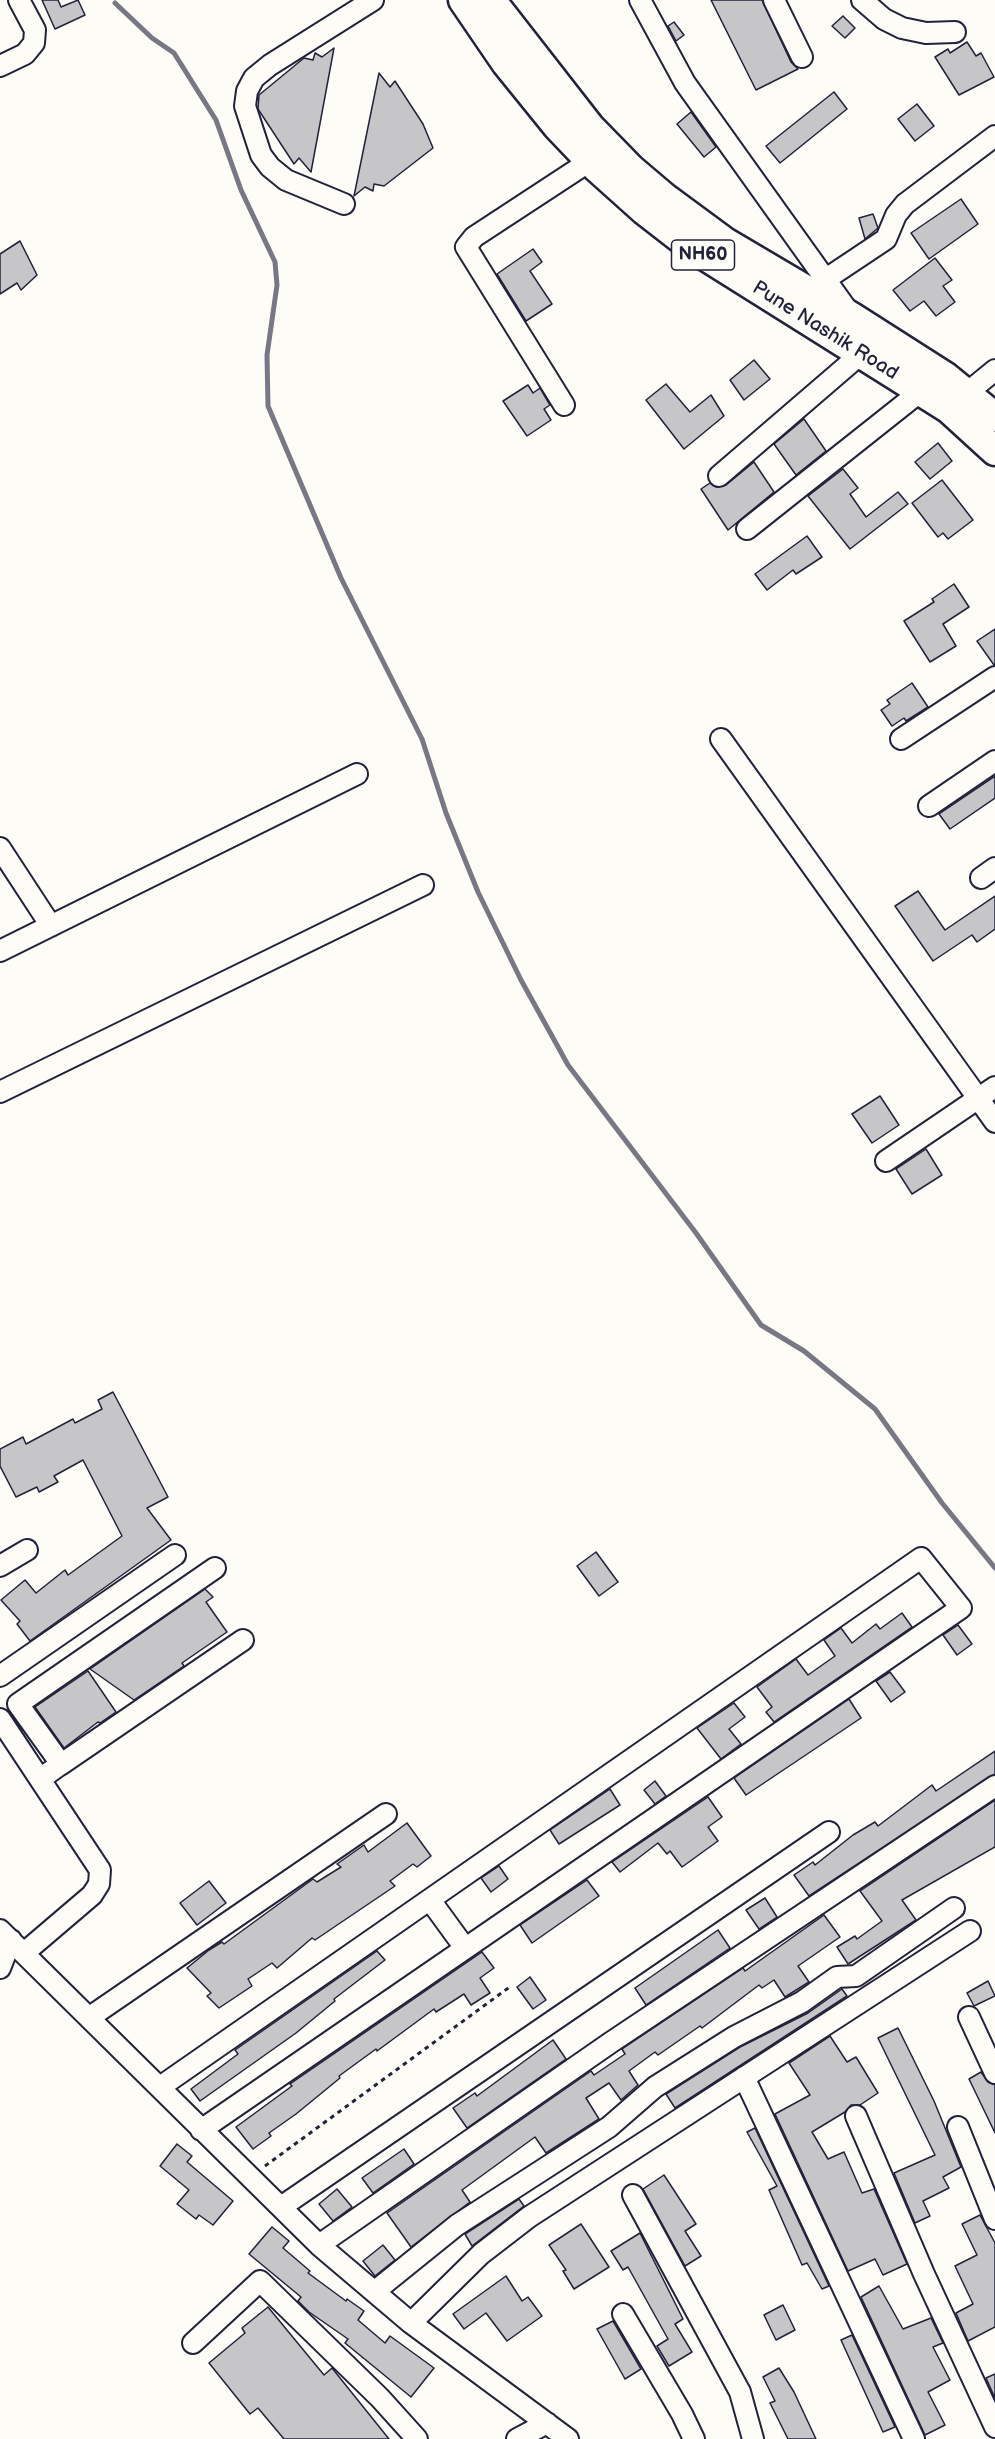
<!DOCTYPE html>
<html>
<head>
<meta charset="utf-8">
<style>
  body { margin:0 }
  canvas { display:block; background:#fdfcf7 }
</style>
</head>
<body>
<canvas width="995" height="2439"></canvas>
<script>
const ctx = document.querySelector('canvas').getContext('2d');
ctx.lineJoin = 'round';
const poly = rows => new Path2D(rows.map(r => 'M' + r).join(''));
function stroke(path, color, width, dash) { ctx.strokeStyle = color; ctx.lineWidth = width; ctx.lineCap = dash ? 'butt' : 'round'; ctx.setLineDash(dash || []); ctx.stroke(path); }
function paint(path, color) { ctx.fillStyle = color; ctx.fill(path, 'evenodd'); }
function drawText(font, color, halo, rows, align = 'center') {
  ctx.font = font + ' "Balsamiq Sans",sans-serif'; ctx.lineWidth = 4.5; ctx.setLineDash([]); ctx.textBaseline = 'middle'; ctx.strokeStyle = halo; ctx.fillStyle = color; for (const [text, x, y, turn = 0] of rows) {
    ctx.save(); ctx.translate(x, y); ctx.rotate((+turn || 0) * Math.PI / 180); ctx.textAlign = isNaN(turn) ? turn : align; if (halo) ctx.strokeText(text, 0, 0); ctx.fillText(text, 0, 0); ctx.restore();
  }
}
stroke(poly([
  [115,3,152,38,174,53,216,120,241,190,275,262,277,285,267,355,268,406,341,578,422,739,446,813,478,892,521,980,568,1065,696,1233,761,1325,804,1351,875,1409,942,1503,995,1568]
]), '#787885', 5);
const building = poly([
  [42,0,58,0,61,7,78,0,85,15,55,29,42,0],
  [711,0,762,0,791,62,798,69,756,90,711,0],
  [843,16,855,28,845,38,832,26,843,16],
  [674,22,684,35,676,41,668,26,674,22],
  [967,42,976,56,981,53,994,77,959,95,935,57,948,49,950,53,967,42],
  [334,48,311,172,299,158,294,164,258,109,259,95,304,58,313,60,315,53,322,57,334,48],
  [379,73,390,87,395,81,423,124,433,148,384,186,374,184,373,191,365,187,354,196,379,73],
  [834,92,847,109,780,163,766,146,834,92],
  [917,104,934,126,915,141,898,119,917,104],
  [691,112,716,147,704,157,677,124,691,112],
  [961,199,978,224,929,259,911,233,961,199],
  [873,214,878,228,865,239,859,218,873,214],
  [20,241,37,275,21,290,17,283,0,294,0,254,20,241],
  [533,249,542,262,530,271,552,304,526,321,497,274,533,249],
  [935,258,952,280,943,286,955,302,936,316,924,301,910,311,893,290,935,258],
  [754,360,770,379,744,400,730,380,754,360],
  [666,384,690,412,711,395,724,416,684,449,646,400,666,384],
  [528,385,533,393,540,388,550,405,544,409,551,420,527,436,503,401,528,385],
  [804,419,826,451,796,475,774,444,804,419],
  [938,443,952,461,930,479,915,462,938,443],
  [754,462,774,492,728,530,701,489,710,483,716,487,726,485,754,462],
  [843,469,858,488,850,494,866,517,898,492,908,504,850,549,808,496,843,469],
  [942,480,973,520,948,539,943,533,938,537,912,503,942,480],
  [807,536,822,557,796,574,793,570,767,590,755,574,807,536],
  [954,584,969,607,943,624,956,646,930,662,904,621,934,602,932,599,954,584],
  [995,629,995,665,994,665,977,641,995,629],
  [912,683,928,707,906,721,904,718,892,726,881,710,890,704,887,700,912,683],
  [995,776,995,798,950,829,939,814,995,776],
  [918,891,945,930,995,896,995,929,977,942,972,935,933,961,895,906,918,891],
  [880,1096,899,1125,872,1143,852,1114,880,1096],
  [926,1149,942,1175,912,1194,896,1169,926,1149],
  [113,1392,168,1497,147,1508,171,1540,30,1641,17,1624,20,1621,1,1600,25,1580,36,1593,65,1570,68,1575,122,1536,83,1460,54,1476,58,1482,39,1492,37,1487,16,1497,0,1466,0,1449,23,1437,26,1444,73,1419,75,1423,102,1409,98,1400,113,1392],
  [596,1552,618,1582,599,1596,577,1566,596,1552],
  [205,1589,213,1597,206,1602,227,1632,182,1663,184,1666,134,1700,90,1669,205,1589],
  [902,1613,912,1627,774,1722,766,1712,772,1707,757,1687,796,1659,808,1675,835,1656,824,1640,841,1628,852,1643,876,1624,880,1629,902,1613],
  [958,1625,972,1644,957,1655,943,1635,958,1625],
  [88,1671,116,1712,100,1723,98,1722,64,1748,35,1707,88,1671],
  [890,1672,905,1692,891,1702,876,1681,890,1672],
  [849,1699,861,1718,746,1795,734,1778,849,1699],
  [734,1703,745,1717,729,1729,741,1744,721,1759,697,1728,734,1703],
  [995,1751,995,1774,809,1896,794,1875,813,1862,815,1865,853,1835,875,1822,878,1826,932,1785,936,1791,995,1751],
  [655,1781,666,1796,655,1804,644,1790,655,1781],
  [610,1789,620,1805,559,1844,550,1830,610,1789],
  [708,1797,722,1817,708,1827,718,1841,682,1867,670,1851,667,1854,658,1843,620,1872,612,1862,708,1797],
  [995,1800,995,1847,902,1900,916,1920,848,1964,837,1947,855,1936,857,1939,882,1921,860,1891,995,1800],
  [407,1823,431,1856,417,1867,413,1864,390,1881,395,1886,315,1940,312,1938,277,1968,272,1963,248,1979,252,1986,219,2008,207,1996,211,1993,187,1968,209,1950,222,1942,224,1944,313,1879,317,1882,341,1867,337,1864,364,1845,368,1852,407,1823],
  [499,1866,508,1879,491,1892,481,1878,499,1866],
  [587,1880,599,1896,532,1943,520,1925,587,1880],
  [209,1881,226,1903,197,1925,180,1903,209,1881],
  [765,1898,777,1917,759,1929,746,1910,765,1898],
  [824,1915,840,1937,798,1966,809,1982,785,1997,774,1980,762,1988,759,1985,702,2028,700,2026,658,2055,655,2052,629,2071,638,2085,621,2100,609,2083,586,2098,599,2119,546,2153,535,2137,462,2190,470,2202,411,2247,387,2213,591,2071,594,2075,625,2054,622,2049,743,1968,745,1971,824,1915],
  [718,1930,730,1948,646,2005,635,1988,718,1930],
  [377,1951,385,1960,334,1999,335,2001,296,2033,200,2101,191,2089,238,2054,235,2050,377,1951],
  [482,1952,494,1968,480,1978,490,1993,471,2005,464,1994,436,2012,434,2009,377,2051,376,2049,339,2076,340,2078,296,2114,269,2133,271,2136,253,2149,236,2127,292,2086,290,2084,482,1952],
  [530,1977,546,2000,533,2009,517,1987,530,1977],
  [988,1981,995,1996,974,2006,967,1993,988,1981],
  [842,1989,847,1996,675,2108,666,2094,740,2047,808,2013,842,1989],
  [898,2028,934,2101,961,2167,943,2177,949,2188,923,2201,930,2216,915,2223,894,2173,935,2155,878,2038,898,2028],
  [830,2036,847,2062,856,2057,878,2093,860,2105,851,2105,845,2112,812,2132,828,2159,844,2152,862,2193,874,2189,907,2264,883,2275,875,2259,848,2271,775,2114,810,2095,789,2063,830,2036],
  [553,2040,566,2059,467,2128,453,2108,475,2093,477,2096,553,2040],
  [981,2072,988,2082,995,2085,995,2133,969,2079,981,2072],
  [755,2128,829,2286,822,2289,807,2263,802,2265,769,2190,777,2186,747,2132,755,2128],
  [177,2144,192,2156,187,2162,233,2201,213,2225,199,2215,196,2219,177,2204,189,2190,160,2166,177,2144],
  [404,2149,414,2164,373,2193,362,2178,404,2149],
  [664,2175,696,2224,685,2231,701,2256,685,2266,643,2189,664,2175],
  [337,2189,352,2207,333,2221,319,2204,337,2189],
  [519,2199,524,2206,472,2246,465,2234,519,2199],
  [980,2215,995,2243,995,2327,968,2341,956,2313,973,2304,955,2266,977,2255,962,2224,980,2215],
  [581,2224,609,2267,574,2289,563,2271,566,2270,549,2245,581,2224],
  [272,2227,289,2241,283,2248,310,2271,308,2273,346,2301,347,2299,364,2311,358,2320,385,2343,390,2336,434,2368,411,2397,345,2343,348,2339,309,2312,298,2301,301,2297,249,2254,272,2227],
  [640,2233,683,2319,675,2324,692,2352,669,2366,657,2346,668,2339,628,2267,623,2270,611,2251,640,2233],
  [383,2245,395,2260,375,2276,363,2261,383,2245],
  [506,2276,522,2301,528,2297,542,2316,507,2341,486,2313,464,2329,453,2314,506,2276],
  [879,2286,903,2329,931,2318,943,2343,933,2347,950,2380,928,2392,945,2425,925,2435,861,2297,879,2286],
  [783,2305,795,2330,776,2340,764,2315,783,2305],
  [268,2307,324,2375,332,2368,389,2439,284,2439,258,2408,250,2414,209,2363,245,2333,242,2328,268,2307],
  [613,2321,641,2369,625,2379,597,2329,613,2321],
  [852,2335,895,2427,883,2432,841,2340,852,2335],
  [779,2368,794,2392,816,2439,788,2439,770,2403,775,2401,763,2377,779,2368],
  [995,2374,995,2398,986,2378,995,2374]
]);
paint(building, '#c6c6c8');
stroke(building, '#22223b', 1.5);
const minor = poly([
  [640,0,685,83,848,311],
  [774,0,802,57],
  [862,0,884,19,902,28,926,33,955,32],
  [0,66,25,54,34,43,35,30,19,0],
  [344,204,286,180,270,167,261,155,245,106,247,91,254,78,270,65,373,0],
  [826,279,886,239,896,215,905,204,995,136],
  [957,401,995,370],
  [564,405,466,247,474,237,590,161],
  [719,476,862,353],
  [747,529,921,391],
  [721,739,995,1122],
  [901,739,995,677],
  [929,806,995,761],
  [0,848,51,926],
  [981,878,995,868],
  [0,951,357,774],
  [0,1092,423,885],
  [886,1161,995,1087],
  [0,1566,27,1550],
  [0,1676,175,1555],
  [0,1719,100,1870,99,1884,92,1895,24,1953],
  [60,1765,243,1640],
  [40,1779,61,1764,18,1704,215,1568],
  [430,1900,465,1948],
  [0,1930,319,2245,411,2323,568,2439],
  [0,1968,11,1940],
  [90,2017,386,1814],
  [969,2017,995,2073],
  [744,2077,914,2439],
  [160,2087,921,1558,961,1608,201,2130],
  [856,2116,924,2274,995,2427],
  [958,2127,995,2219],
  [633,2195,740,2392,753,2439],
  [281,2207,829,1832],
  [319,2245,610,2043,995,1786],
  [374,2292,457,2225,609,2127,655,2087,734,2037,802,2002,837,1977,856,1976,954,1908],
  [623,2314,682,2414,694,2439],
  [411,2323,481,2254,529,2217,970,1931],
  [193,2343,260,2281,380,2398,417,2439],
  [517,2439,547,2423]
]);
const highway = poly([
  [463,0,506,63,557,126,597,168,645,211,694,249,949,409,995,451],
  [491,0,590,127,631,169,664,197,725,242,852,317,946,377,995,417]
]);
stroke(minor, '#22223b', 24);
stroke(highway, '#22223b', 33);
stroke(poly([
  [265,2166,511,1986]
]), '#22223b', 3, [4.5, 4.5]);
stroke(minor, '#fdfcf7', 20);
stroke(highway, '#fdfcf7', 28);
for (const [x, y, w] of [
  [703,255,63]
]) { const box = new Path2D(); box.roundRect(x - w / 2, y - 15, w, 30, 4.5); ctx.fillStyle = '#fdfcf7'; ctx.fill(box); stroke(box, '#22223b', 1.5); }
drawText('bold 18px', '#22223b', null, [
  ["NH60",703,255]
]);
drawText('20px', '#22223b', '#fdfcf7', [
  ["Pune Nashik Road",825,331,32]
]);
</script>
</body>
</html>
